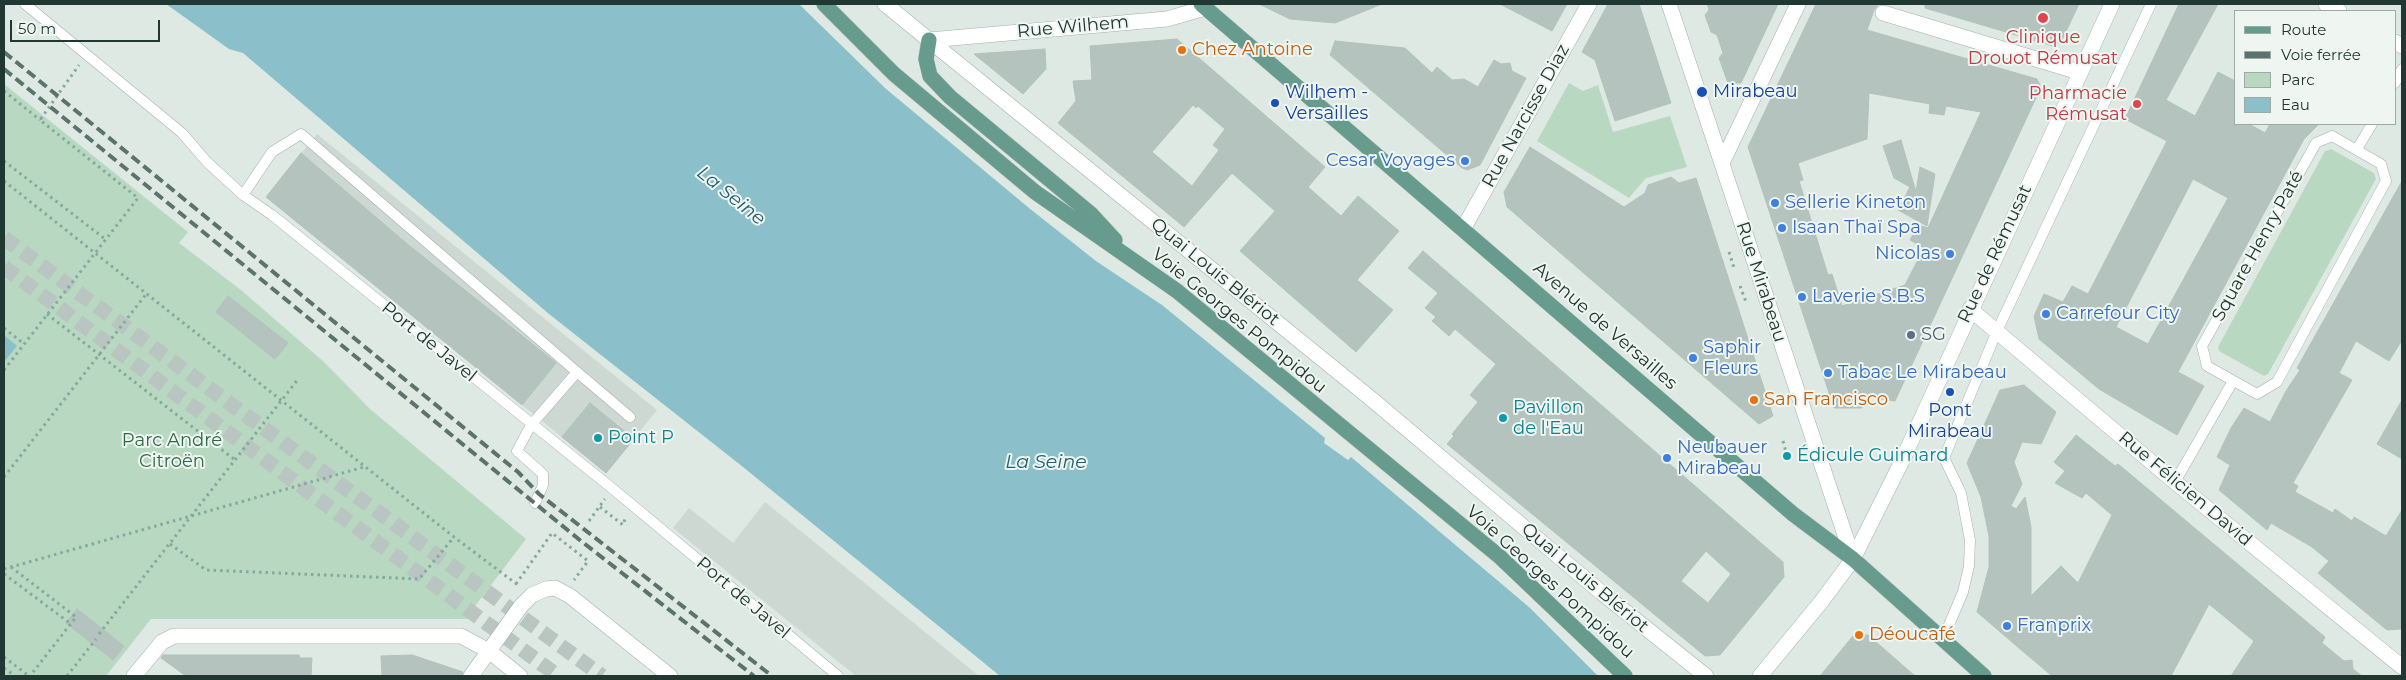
<!DOCTYPE html>
<html>
<head>
<meta charset="utf-8">
<style>
  body { margin:0 }
  #map { position:relative; width:2406px; height:680px; overflow:hidden; background:#dfe9e4; font-family:Montserrat,sans-serif }
  canvas { display:block }
  .frame { position:absolute; inset:0; border:5px solid #213731; pointer-events:none }
  .legend { position:absolute; left:2234px; top:10px; width:162px; height:115px; box-sizing:border-box; background:#eff6f2; border:1px solid #9daaa5; margin:0; padding:6px 9px; list-style:none; font-size:15px; color:#213731 }
  .legend li { display:flex; align-items:center; gap:10px; height:25px }
  .legend b { width:25px; border:1px solid #9daaa5 }
  .scale { position:absolute; left:10px; top:20px; width:150px; height:22px; box-sizing:border-box; border:2px solid #213731; border-top:0; padding-left:6px; font-size:15px; line-height:18px; white-space:nowrap; color:#213731; -webkit-text-stroke:4px #eff6f2; paint-order:stroke }
</style>
</head>
<body>
<div id="map">
<canvas width="2406" height="680"></canvas>
<div class="frame"></div>
<ul class="legend">
<li><b style="height:6px;background:#679b8d"></b>Route</li>
<li><b style="height:6px;background:#5c736d"></b>Voie ferrée</li>
<li><b style="height:14px;background:#b9d8c2"></b>Parc</li>
<li><b style="height:14px;background:#8bc0ca"></b>Eau</li>
</ul>
<div class="scale">50 m</div>
</div>
<script>
const ctx = document.querySelector('canvas').getContext('2d');
ctx.lineJoin = 'round';
function paint(path, color) { ctx.fillStyle = color; ctx.fill(path, 'evenodd'); }
const poly = rows => new Path2D(rows.map(r => 'M' + r).join(''));
function stroke(path, color, width, dash) { ctx.strokeStyle = color; ctx.lineWidth = width; ctx.lineCap = dash ? 'butt' : 'round'; ctx.setLineDash(dash || []); ctx.stroke(path); }
function drawText(font, color, halo, rows, align = 'center') {
  ctx.font = font + ' Montserrat,sans-serif'; ctx.lineWidth = 4; ctx.setLineDash([]); ctx.textBaseline = 'middle'; ctx.strokeStyle = halo; ctx.fillStyle = color; for (const [text, x, y, turn = 0] of rows) {
    ctx.save(); ctx.translate(x, y); ctx.rotate((+turn || 0) * Math.PI / 180); ctx.textAlign = isNaN(turn) ? turn : align; if (halo) ctx.strokeText(text, 0, 0); ctx.fillText(text, 0, 0); ctx.restore();
  }
}
paint(poly([
  [317,134,657,410,606,473,266,197],
  [765,502,979,676,856,676,673,528,689,508,733,543]
]), '#cdd8d3');
paint(poly([
  [1569,83,1583,91,1598,85,1613,132,1670,116,1687,167,1646,178,1629,198,1537,141],
  [4,84,188,232,179,243,241,290,324,362,370,409,526,539,472,610,472,619,151,619,106,676,4,676],
  [2331,149,2374,173,2376,179,2268,374,2264,376,2219,351,2218,347,2325,151]
]), '#b9d8c2');
paint(poly([
  [166,4,799,4,885,88,1029,208,1096,261,1162,305,1325,438,1324,443,1348,460,1351,457,1529,607,1598,676,1000,676,743,467,549,314,243,53,229,49],
  [4,335,17,346,4,362]
]), '#8bc0ca');
const building = poly([
  [1259,4,1382,4,1335,23,1290,19,1259,4],
  [1500,4,1567,4,1552,31,1500,4],
  [1608,4,1639,4,1671,103,1615,121,1595,60,1582,52,1608,4],
  [1707,4,1778,4,1741,83,1728,83,1719,58,1723,53,1717,35,1711,32,1705,15,1709,10,1707,4],
  [1816,4,1879,4,1874,10,1867,30,2037,79,2041,87,1895,401,1862,396,1862,408,1834,408,1748,147,1816,4],
  [1869,93,1930,104,1929,113,1944,115,1946,106,1981,112,1928,228,1918,225,1910,240,1924,248,1905,285,1842,306,1832,274,1828,275,1799,181,1803,180,1798,163,1867,139,1869,93],
  [1925,4,2079,4,2061,42,2053,46,1925,8,1925,4],
  [2179,4,2218,4,2166,100,2195,116,2218,72,2235,81,2235,124,2249,124,2265,133,2270,124,2319,124,2304,139,2178,372,2204,386,2177,435,2099,389,2039,339,2034,316,2044,294,2063,302,2072,286,2088,294,2167,141,2125,119,2179,4],
  [2193,179,2228,198,2148,344,2116,327,2193,179],
  [1177,39,1325,167,1308,187,1341,216,1358,196,1399,231,1357,280,1393,310,1356,352,1240,251,1275,211,1232,173,1184,227,1058,123,1076,101,1073,81,1092,80,1090,46,1177,39],
  [1193,105,1196,108,1198,106,1225,129,1213,145,1219,150,1192,186,1152,152,1193,105],
  [1335,41,1405,48,1432,73,1437,67,1452,80,1464,79,1478,87,1494,60,1501,64,1510,63,1512,71,1526,78,1480,165,1467,170,1462,168,1330,55,1335,41],
  [1045,49,1046,69,1023,94,974,54,1045,49],
  [1901,140,1916,192,1920,167,1935,174,1927,226,1898,210,1910,187,1894,178,1883,146,1901,140],
  [1530,147,1624,207,1645,193,1648,185,1671,177,1679,183,1696,178,1773,416,1759,424,1507,207,1504,192,1530,147],
  [301,153,406,243,556,363,522,405,266,197,301,153],
  [2402,181,2402,340,2389,361,2356,341,2339,373,2352,380,2293,483,2298,486,2295,492,2333,513,2335,509,2352,521,2354,517,2386,536,2402,510,2402,629,2387,630,2318,573,2329,561,2312,547,2271,523,2267,530,2219,490,2230,465,2217,457,2231,428,2244,408,2270,422,2286,391,2300,370,2297,368,2402,181],
  [1423,251,1783,562,1784,577,1720,655,1705,656,1447,444,1454,436,1452,434,1478,402,1470,395,1496,364,1455,329,1449,336,1432,321,1436,317,1425,308,1438,293,1408,268,1423,251],
  [1706,551,1731,574,1708,603,1681,581,1706,551],
  [228,296,288,343,275,359,216,312,228,296],
  [2024,385,2056,412,2041,444,2022,442,2014,462,2022,484,2011,506,2016,509,2025,497,2031,527,2031,596,2061,566,2078,583,2112,515,2086,493,2082,498,2055,483,2065,471,2054,462,2076,435,2115,466,2118,464,2325,637,2322,643,2344,661,2352,660,2353,669,2362,676,2231,676,2254,641,2209,604,2171,676,2052,676,2026,654,1977,612,1989,567,1989,536,1981,497,1967,463,2000,390,2024,385],
  [2402,400,2402,459,2377,444,2402,400],
  [590,403,634,439,606,473,562,437,590,403],
  [77,609,124,646,113,660,66,623,77,609],
  [1868,635,1915,676,1820,676,1853,636,1868,635],
  [163,655,299,655,300,658,312,658,311,676,186,676,161,658,163,655],
  [412,655,463,672,462,676,382,676,381,656,412,655]
]);
paint(building, '#b4c3bd');
stroke(building, '#b2c2bb', 1);
stroke(poly([
  [4,238,602,676],
  [4,267,558,676]
]), '#b9c5c0', 15, [15, 8]);
const lane = poly([
  [25,4,182,133,207,162,243,195,272,215,613,489,838,676],
  [2395,83,2402,69],
  [2332,136,2381,164,2386,181,2277,382,2257,394,2207,366,2202,346,2316,143,2332,136],
  [2357,149,2372,124],
  [243,195,272,152,301,134,577,372],
  [2175,482,2233,381],
  [535,503,543,485,543,474,517,451,531,425,577,372,630,417],
  [1943,639,1963,592,1969,566,1970,540,1961,493,1944,458,1997,331,2151,4]
]);
const street = poly([
  [2326,4,2339,11],
  [1883,13,2079,72],
  [929,40,1369,397,1602,593,1706,676],
  [929,40,1167,19,1205,8],
  [2395,42,2402,46],
  [1722,163,1798,4],
  [1463,229,1589,4],
  [1970,309,2175,482,2402,667],
  [134,676,162,642,174,636,461,636,489,651,520,676],
  [471,676,521,606,532,595,546,589,555,588,570,596,670,676]
]);
const secondary = poly([
  [885,4,929,40],
  [1669,4,1853,559],
  [1760,676,1821,602,1853,559,1901,463,2112,4]
]);
const primary = poly([
  [824,4,894,74,1035,192,1177,291,1500,557,1625,676],
  [1201,4,1793,514,1853,559,1984,676],
  [929,40,926,59,930,76,950,97,1091,214,1115,240]
]);
stroke(lane, '#a2b0ab', 11);
stroke(street, '#a2b0ab', 16);
stroke(secondary, '#9fb3ac', 16);
stroke(primary, '#bcc3c1', 16);
stroke(poly([
  [4,91,40,120],
  [4,161,105,239],
  [4,181,454,537,518,585],
  [1729,252,1734,268],
  [1740,286,1746,302],
  [47,314,235,460],
  [4,328,24,344],
  [4,370,138,198,40,120,79,65],
  [1783,441,1787,456],
  [4,477,147,293],
  [600,507,623,525,625,519],
  [589,521,605,499],
  [170,544,206,570,419,579,454,537],
  [11,567,76,617,30,676],
  [4,569,364,467],
  [4,574,71,624],
  [516,584,552,533,588,561,574,580],
  [99,634,299,378],
  [4,657,29,676],
  [4,668,15,676],
  [67,676,96,639]
]), '#82aa9d', 3, [2.5, 4]);
stroke(lane, '#fff', 10);
stroke(street, '#fff', 15);
stroke(secondary, '#fff', 15);
stroke(primary, '#679b8d', 15);
stroke(poly([
  [4,52,518,472,539,494,772,676],
  [4,69,581,541,754,676]
]), '#5c736d', 4, [10, 5]);
for (const [x, y, r, color] of [
  [2043,18,6,"#e0444e"],
  [1182,50,5,"#e8710a"],
  [1702,92,6,"#1a4fb4"],
  [1275,103,5,"#1a4fb4"],
  [2137,104,5,"#e0444e"],
  [1465,161,5,"#3f7fe0"],
  [1775,203,5,"#3f7fe0"],
  [1782,228,5,"#3f7fe0"],
  [1950,254,5,"#3f7fe0"],
  [1802,297,5,"#3f7fe0"],
  [2046,314,5,"#3f7fe0"],
  [1911,335,5,"#5c6f8a"],
  [1693,358,5,"#3f7fe0"],
  [1828,373,5,"#3f7fe0"],
  [1950,392,5,"#1a4fb4"],
  [1754,400,5,"#e8710a"],
  [1503,418,5,"#0f9aa8"],
  [598,438,5,"#0f9aa8"],
  [1787,456,5,"#0f9aa8"],
  [1667,458,5,"#3f7fe0"],
  [2007,626,5,"#3f7fe0"],
  [1859,635,5,"#e8710a"]
]) { const dot = new Path2D(); dot.arc(x, y, r, 0, 2 * Math.PI); ctx.fillStyle = color; ctx.fill(dot); stroke(dot, '#eff6f2', 2); }
drawText('18px', '#213731', '#eff6f2', [
  ["Rue Wilhem",1073,27,-5],
  ["Rue Narcisse Diaz",1526,116,-61],
  ["Square Henry Paté",2258,246,-61],
  ["Rue de Rémusat",1995,254,-65],
  ["Quai Louis Blériot",1215,272,39],
  ["Rue Mirabeau",1761,282,72],
  ["Voie Georges Pompidou",1239,321,39],
  ["Avenue de Versailles",1605,326,41],
  ["Port de Javel",429,342,39],
  ["Rue Félicien David",2185,489,40],
  ["Quai Louis Blériot",1585,578,40],
  ["Voie Georges Pompidou",1550,582,42],
  ["Port de Javel",743,598,40]
]);
drawText('18px', '#be3a42', '#eff6f2', [
  ["Clinique",2043,38],
  ["Drouot Rémusat",2043,59],
  ["Pharmacie",2127,94,"right"],
  ["Rémusat",2127,115,"right"]
]);
drawText('18px', '#c56008', '#eff6f2', [
  ["Chez Antoine",1192,50],
  ["San Francisco",1764,400],
  ["Déoucafé",1869,635]
], 'left');
drawText('18px', '#164399', '#eff6f2', [
  ["Mirabeau",1713,92],
  ["Wilhem -",1285,93],
  ["Versailles",1285,114],
  ["Pont",1950,411,"center"],
  ["Mirabeau",1950,432,"center"]
], 'left');
drawText('18px', '#366cbe', '#eff6f2', [
  ["Cesar Voyages",1455,161,"right"],
  ["Sellerie Kineton",1785,203],
  ["Isaan Thaï Spa",1792,228],
  ["Nicolas",1940,254,"right"],
  ["Laverie S.B.S",1812,297],
  ["Carrefour City",2056,314],
  ["Saphir",1703,348],
  ["Fleurs",1703,369],
  ["Tabac Le Mirabeau",1838,373],
  ["Neubauer",1677,448],
  ["Mirabeau",1677,469],
  ["Franprix",2017,626]
], 'left');
drawText('18px', '#4e5e75', '#eff6f2', [
  ["SG",1921,335]
], 'left');
drawText('18px', '#0d838f', '#eff6f2', [
  ["Pavillon",1513,408],
  ["de l'Eau",1513,429],
  ["Point P",608,438],
  ["Édicule Guimard",1797,456]
], 'left');
drawText('18px', '#2f6a46', '#eff6f2', [
  ["Parc André",172,441],
  ["Citroën",172,462]
]);
drawText('italic 19px', '#21606d', '#eff6f2', [
  ["La Seine",731,196,39],
  ["La Seine",1046,462]
]);
</script>
</body>
</html>
